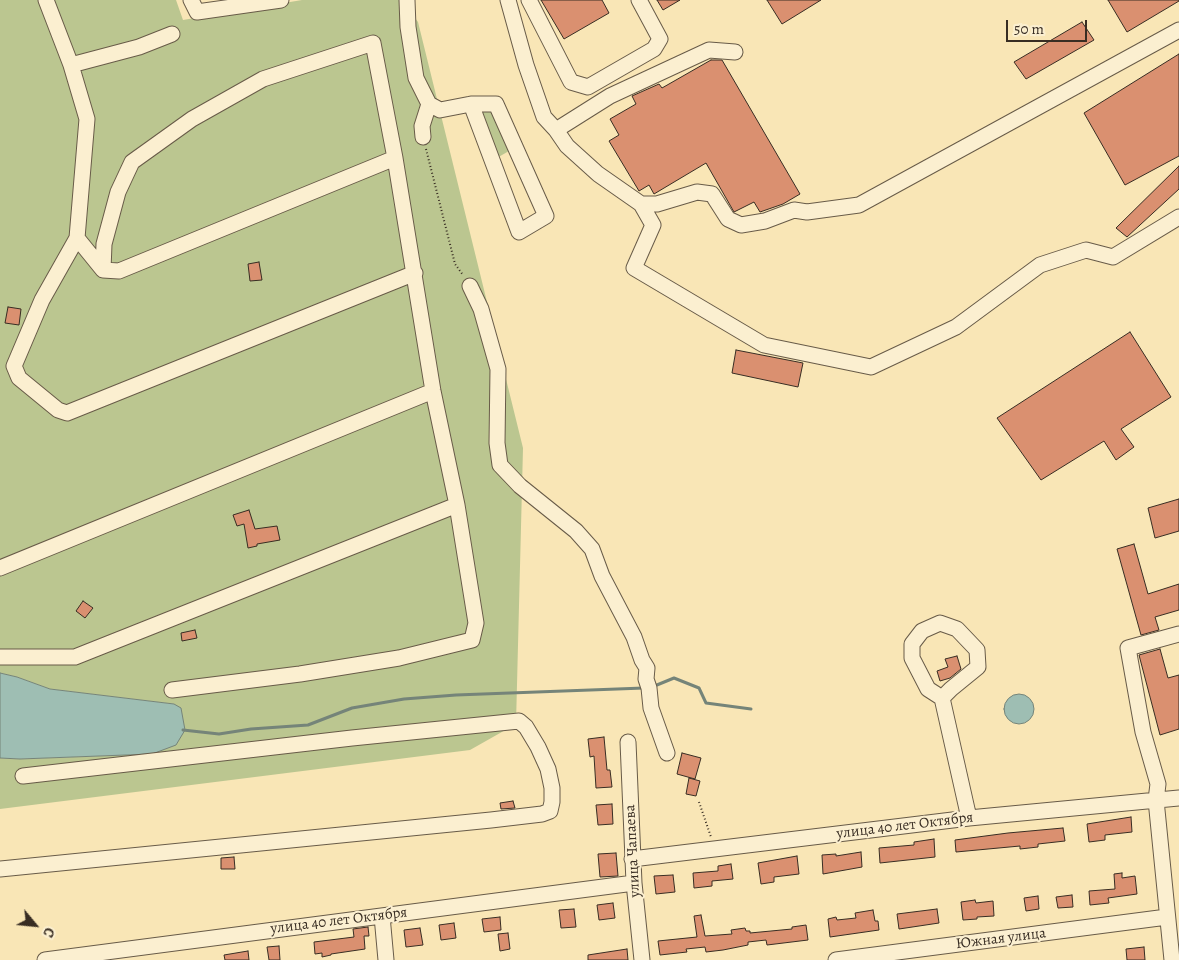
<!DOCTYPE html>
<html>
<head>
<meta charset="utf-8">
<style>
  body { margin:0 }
  #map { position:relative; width:1179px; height:960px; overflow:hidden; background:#f9e6b6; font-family:Alegreya,serif }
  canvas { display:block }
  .north { position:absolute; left:10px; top:900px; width:50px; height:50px; -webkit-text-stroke:4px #fbefd0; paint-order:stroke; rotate:118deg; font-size:14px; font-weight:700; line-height:20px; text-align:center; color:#382d23 }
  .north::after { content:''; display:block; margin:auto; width:18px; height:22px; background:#382d23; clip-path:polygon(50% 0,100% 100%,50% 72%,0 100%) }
  .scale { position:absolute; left:1006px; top:20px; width:81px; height:22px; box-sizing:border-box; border:2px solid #382d23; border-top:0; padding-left:6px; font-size:15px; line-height:18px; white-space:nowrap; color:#382d23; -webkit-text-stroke:4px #fbefd0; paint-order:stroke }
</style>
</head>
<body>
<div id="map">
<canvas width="1179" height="960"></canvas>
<div class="north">С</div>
<div class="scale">50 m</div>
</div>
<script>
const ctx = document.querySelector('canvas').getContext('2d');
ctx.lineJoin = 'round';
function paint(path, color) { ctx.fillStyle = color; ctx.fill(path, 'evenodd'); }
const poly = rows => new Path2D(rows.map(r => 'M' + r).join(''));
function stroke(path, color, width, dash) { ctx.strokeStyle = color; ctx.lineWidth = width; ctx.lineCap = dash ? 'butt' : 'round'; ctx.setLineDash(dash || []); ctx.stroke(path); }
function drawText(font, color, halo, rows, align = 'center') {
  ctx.font = font + ' Alegreya,serif'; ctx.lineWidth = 4; ctx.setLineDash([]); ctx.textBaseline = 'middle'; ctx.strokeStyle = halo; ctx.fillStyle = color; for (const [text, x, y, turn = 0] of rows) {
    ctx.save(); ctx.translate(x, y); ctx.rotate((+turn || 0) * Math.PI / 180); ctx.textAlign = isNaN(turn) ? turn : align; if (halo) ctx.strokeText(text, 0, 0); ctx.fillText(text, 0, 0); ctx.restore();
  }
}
paint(poly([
  [0,0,176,0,183,20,302,0,402,0,418,22,523,448,516,724,470,750,0,809,0,758,20,759,152,754,174,704,50,689,17,677,0,673],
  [489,107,509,151,495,159,478,110]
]), '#bbc690');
const water = poly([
  [0,673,17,677,50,689,174,704,181,708,185,730,176,745,152,754,20,759,0,758,0,673],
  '1004 709a15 15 0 1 1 30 0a15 15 0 1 1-30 0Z'
]);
paint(water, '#9ebeb3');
stroke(water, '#758479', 1);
stroke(poly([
  [652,687,674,678,699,688,706,703,751,709],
  [183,730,219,734,251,729,308,725,352,708,404,699,456,695,644,688]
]), '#758479', 3);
const building = poly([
  [541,0,602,0,609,13,564,39,541,0],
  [657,0,680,0,663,10,657,0],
  [767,0,821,0,782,24,767,0],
  [1108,0,1179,0,1179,1,1127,32,1108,0],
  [1082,22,1094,40,1026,79,1014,62,1082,22],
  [1179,54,1179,156,1125,185,1084,113,1179,54],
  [711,60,722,60,800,194,783,204,760,212,754,202,734,212,706,163,654,194,649,185,639,191,609,141,619,135,610,119,636,104,632,96,659,84,662,88,711,60],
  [1179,166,1179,189,1127,237,1116,228,1179,166],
  [259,262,262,280,250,281,248,264,259,262],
  [8,307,21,309,19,325,5,323,8,307],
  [1130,332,1171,397,1121,429,1134,447,1116,460,1104,441,1041,480,997,418,1130,332],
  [736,350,803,363,798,387,732,373,736,350],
  [1179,499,1179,531,1155,538,1148,508,1179,499],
  [249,510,255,529,277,526,280,540,257,544,257,546,248,548,244,524,237,526,233,515,249,510],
  [1134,544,1148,594,1179,584,1179,610,1155,617,1159,630,1141,635,1117,549,1134,544],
  [83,601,93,608,85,618,76,611,83,601],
  [195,630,197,638,182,641,181,633,195,630],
  [1160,649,1168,678,1179,675,1179,729,1160,735,1139,655,1160,649],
  [957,656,961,669,950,678,940,681,937,671,948,667,945,659,957,656],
  [604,737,607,770,610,770,612,787,596,788,594,756,590,757,588,739,604,737],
  [682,753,701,758,695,779,677,774,682,753],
  [689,778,700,781,696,796,686,794,689,778],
  [513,801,515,808,501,809,500,803,513,801],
  [612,804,613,824,598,825,596,805,612,804],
  [1131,817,1132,832,1105,835,1105,840,1089,842,1087,824,1131,817],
  [1063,828,1065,841,1038,844,1038,847,1020,849,1020,846,956,852,955,840,1008,833,1063,828],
  [934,839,935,857,880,863,879,848,914,845,914,842,934,839],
  [861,852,862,867,823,874,822,855,836,854,836,856,861,852],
  [616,853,618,876,600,877,598,854,616,853],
  [797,856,799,874,774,877,774,882,761,884,758,863,797,856],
  [234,857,235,869,221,869,221,858,234,857],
  [731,864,733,879,712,881,712,886,694,888,693,873,718,871,718,866,731,864],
  [1122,873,1122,878,1135,876,1137,894,1108,898,1109,903,1090,905,1089,891,1115,889,1114,874,1122,873],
  [673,875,675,892,656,894,654,876,673,875],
  [1072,895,1073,907,1058,908,1056,897,1072,895],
  [1038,896,1039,909,1026,911,1024,898,1038,896],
  [975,900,976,903,993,901,994,916,977,917,977,919,963,920,961,902,975,900],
  [613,903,615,918,599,920,597,905,613,903],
  [574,909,576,927,561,928,559,910,574,909],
  [937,909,939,923,899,929,897,914,937,909],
  [873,910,875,921,878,921,879,930,830,937,828,919,836,917,837,920,856,918,855,913,873,910],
  [701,915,705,936,732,934,731,930,745,928,746,931,750,931,750,933,792,929,792,927,806,925,808,940,767,945,766,940,748,942,748,945,723,950,706,952,705,947,686,949,687,952,660,955,658,941,697,937,694,916,701,915],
  [500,917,501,930,484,932,482,919,500,917],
  [454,923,456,938,441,940,439,925,454,923],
  [368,927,369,936,364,936,365,949,331,954,331,955,322,957,322,953,315,954,314,942,354,937,353,929,368,927],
  [420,928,423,945,406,947,404,930,420,928],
  [508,933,510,949,500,951,498,934,508,933],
  [279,946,280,960,269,960,267,947,279,946],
  [1144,947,1145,960,1127,960,1126,949,1144,947],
  [627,949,628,960,588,960,588,955,627,949],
  [248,951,249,960,225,960,224,955,248,951]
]);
paint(building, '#da9070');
stroke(building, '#382d23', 1);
const minor = poly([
  [46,0,71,65,87,119,77,238,42,300,14,366,19,378,58,410,67,413,415,273],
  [191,0,197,12,281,0],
  [407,0,408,27,416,78,429,104,422,126,423,137],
  [508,0,526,65,544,117,556,130,610,96,709,50,735,52],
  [529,0,571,82,588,87,654,49,660,39,639,0],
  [71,65,139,47,172,34],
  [429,104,440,110,471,104,496,104,546,216,519,232,471,104],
  [556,130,567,146,598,174,641,204,657,204,697,192,712,194,728,219,741,225,765,221,794,210,807,212,859,205,1179,30],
  [641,204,653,225,634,268,764,345,871,367,956,327,1040,265,1086,250,1113,257,1179,217],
  [77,238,103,270,119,271,395,158],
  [103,270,104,244,118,192,132,162,192,119,263,79,373,43,395,158,433,391,457,505,476,623,472,640,399,658,300,674,172,690],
  [470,286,481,309,498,369,497,443,500,465,520,486,576,531,592,549,602,576,634,637,642,660,647,668,646,679,649,688,651,708,667,753],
  [0,568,433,391],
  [0,657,75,657,457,505],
  [942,698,951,689,978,667,977,650,957,629,940,623,922,631,912,644,912,658,928,689,942,698,969,818],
  [628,742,634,883,642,960],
  [632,859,969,818,1179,798],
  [0,869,491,820,542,814,550,811,552,802,552,788,548,769,538,747,526,727,519,721,352,738,23,776],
  [382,916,386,960],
  [45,960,634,883],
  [836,960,1167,917],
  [1172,960,1156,800,1158,784,1143,732,1128,648,1179,634]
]);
stroke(minor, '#685b48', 17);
stroke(poly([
  [426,149,455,264,463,275],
  [699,802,711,837]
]), '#382d23', 2, [1, 2.5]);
stroke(minor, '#fbefd0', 15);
drawText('15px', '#382d23', '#fbefd0', [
  ["улица 40 лет Октября",905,826,-7],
  ["улица Чапаева",633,851,-93],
  ["улица 40 лет Октября",339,921,-7],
  ["Южная улица",1001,939,-7]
]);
</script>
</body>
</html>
